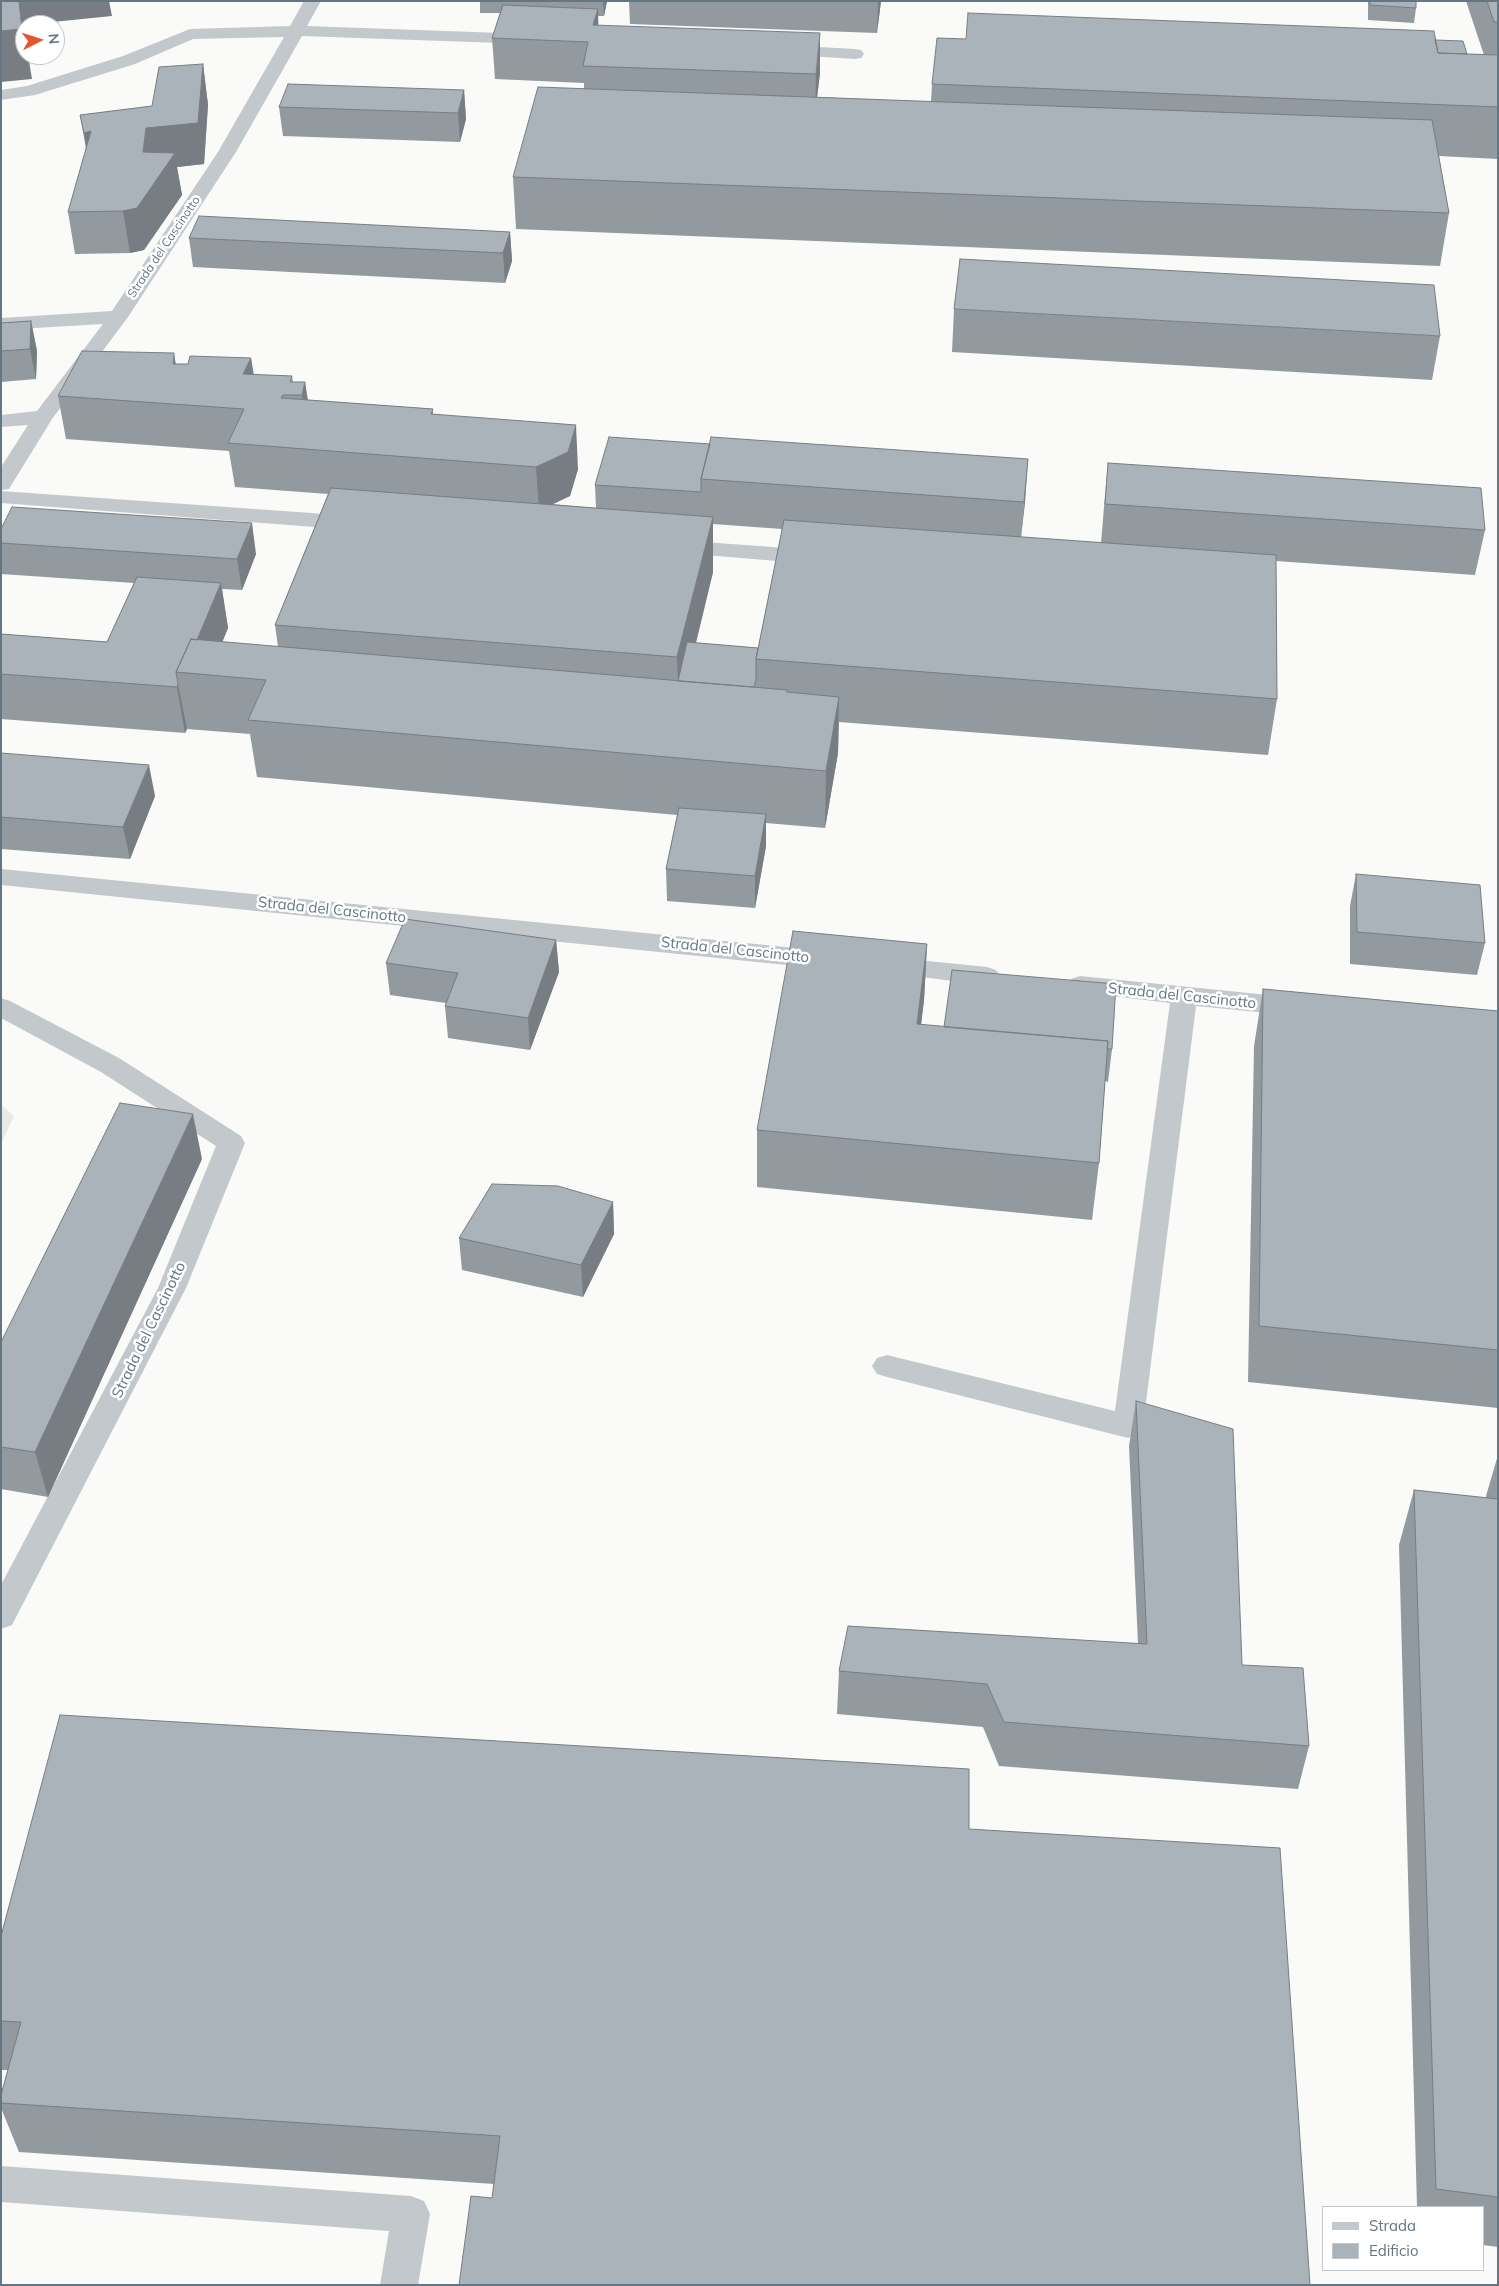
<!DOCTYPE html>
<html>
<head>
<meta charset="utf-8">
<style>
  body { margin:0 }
  #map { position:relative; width:1499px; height:2286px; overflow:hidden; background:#fafaf8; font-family:Mulish,sans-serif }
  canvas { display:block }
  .frame { position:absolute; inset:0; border:2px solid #657683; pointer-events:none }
  .legend { position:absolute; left:1322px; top:2206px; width:162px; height:65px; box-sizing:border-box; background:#fff; border:1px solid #c1c8cd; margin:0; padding:6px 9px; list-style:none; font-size:15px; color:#657683 }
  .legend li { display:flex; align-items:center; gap:10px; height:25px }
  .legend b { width:25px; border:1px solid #c1c8cd }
  .north { position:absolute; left:15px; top:15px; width:50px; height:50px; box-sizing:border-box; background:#fff; border:1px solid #c1c8cd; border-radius:50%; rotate:85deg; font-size:14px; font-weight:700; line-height:20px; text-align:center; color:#657683 }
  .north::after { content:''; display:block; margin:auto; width:18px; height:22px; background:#e4572e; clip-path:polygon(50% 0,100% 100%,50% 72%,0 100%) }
</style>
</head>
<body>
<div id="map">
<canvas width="1499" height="2286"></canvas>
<div class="frame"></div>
<ul class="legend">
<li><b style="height:6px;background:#c3c8cc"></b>Strada</li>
<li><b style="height:14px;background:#aab3b9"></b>Edificio</li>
</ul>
<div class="north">N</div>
</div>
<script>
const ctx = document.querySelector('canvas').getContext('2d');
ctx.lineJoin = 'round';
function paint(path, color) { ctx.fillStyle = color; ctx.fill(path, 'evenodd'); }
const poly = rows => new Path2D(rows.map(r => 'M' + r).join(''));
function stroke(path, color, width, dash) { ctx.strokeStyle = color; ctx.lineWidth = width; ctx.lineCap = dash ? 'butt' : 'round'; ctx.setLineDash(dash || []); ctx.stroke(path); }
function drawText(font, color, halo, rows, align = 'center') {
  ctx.font = font + ' Mulish,sans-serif'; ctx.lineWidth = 5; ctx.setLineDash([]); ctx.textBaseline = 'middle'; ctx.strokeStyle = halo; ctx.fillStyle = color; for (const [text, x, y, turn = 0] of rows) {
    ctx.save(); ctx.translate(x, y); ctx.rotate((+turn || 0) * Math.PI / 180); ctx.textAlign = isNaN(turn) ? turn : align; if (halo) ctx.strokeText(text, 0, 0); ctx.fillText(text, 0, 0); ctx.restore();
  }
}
paint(poly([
  [1,1105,14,1116,1,1144]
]), '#e8e9e9');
paint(poly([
  [304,1,321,1,307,26,529,34,535,35,538,39,535,43,529,44,302,36,236,152,128,317,52,419,9,489,1,490,1,467,28,425,1,427,1,415,37,411,103,324,1,330,1,318,112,311,218,152,284,37,193,39,135,64,35,95,1,100,1,90,27,86,123,56,190,29,290,26,304,1],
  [782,45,855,49,861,50,864,54,861,58,855,59,776,54,773,50,776,46,782,45],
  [1,491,354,516,362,518,365,523,362,528,354,530,1,503,1,491],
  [677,540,813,550,821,552,824,557,821,562,813,564,669,552,666,547,669,542,677,540],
  [1,869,826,951,835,954,839,960,835,966,826,969,1,885,1,869],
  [888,957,987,967,996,970,1000,976,996,982,987,985,879,972,875,966,879,960,888,957],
  [1080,976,1298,998,1307,1001,1311,1007,1307,1013,1298,1016,1196,1006,1143,1426,1139,1434,1128,1438,887,1377,877,1374,872,1366,877,1358,887,1355,1115,1411,1170,1003,1071,991,1067,985,1071,979,1080,976],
  [1,998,10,1001,119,1058,241,1136,245,1143,186,1288,12,1625,1,1629,1,1585,158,1288,216,1146,101,1072,1,1018,1,998],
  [1,2166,411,2196,424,2201,430,2214,418,2285,380,2285,389,2231,1,2202,1,2166]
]), '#c3c8cc');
paint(poly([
  [480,1,607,1,604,16,598,16,598,25,820,73,817,97,931,102,932,84,966,39,1435,40,1467,54,1484,55,1466,1,1498,1,1498,159,1439,156,1449,213,1440,266,516,229,513,177,584,89,584,83,495,79,492,38,500,13,480,13],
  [629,1,881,1,877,33,630,24],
  [1368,1,1416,1,1416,8,1414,23,1368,20],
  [203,64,208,105,204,164,177,167,182,195,144,250,130,253,75,254,68,212,86,149,80,115,152,106],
  [464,90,466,119,460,142,283,136,279,107],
  [510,232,512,261,505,283,193,267,189,238],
  [954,309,1440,336,1432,380,952,352],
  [31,321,37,351,36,379,1,382,1,323],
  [251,358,254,375,292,376,293,382,305,382,308,400,433,409,433,414,578,469,570,496,552,504,596,508,595,485,710,444,1028,459,1021,537,1101,543,1104,507,1108,463,1485,530,1475,575,1276,561,1277,699,1268,755,839,722,838,753,825,828,766,823,766,846,755,908,667,901,666,869,677,815,257,777,250,734,187,729,185,733,1,719,1,634,107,642,134,583,1,574,1,529,256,554,242,590,222,589,228,628,222,642,278,647,275,625,328,494,235,487,229,451,66,439,58,396,176,364,188,364],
  [713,524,782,529,758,648,696,643,713,572],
  [1,753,155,796,130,859,1,849],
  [1356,874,1485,943,1477,975,1350,964,1350,906],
  [556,940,559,972,530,1050,448,1038,445,1006,446,1003,390,995,386,963],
  [927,944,924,1000,921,1025,1112,1049,1108,1082,1105,1081,1099,1163,1092,1220,757,1187,757,1130],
  [1263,989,1498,1011,1498,1408,1248,1382,1254,1046],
  [202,1159,48,1497,1,1489,1,1342],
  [613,1202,614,1234,583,1297,462,1270,459,1238],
  [1136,1401,1242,1665,1309,1746,1298,1789,999,1766,983,1727,837,1714,839,1671,1138,1644,1129,1446],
  [1498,1455,1498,2247,1483,2245,1483,2207,1417,2207,1399,1545,1414,1490,1486,1498,1486,1496],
  [969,1769,492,2198,494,2184,19,2152,1,2108,1,2095,8,2070,1,2070,1,1936]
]), '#929a9f');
paint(poly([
  [1,1,109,1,112,16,23,25,25,34,25,55,28,55,32,79,1,82],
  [603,1,607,1,604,16],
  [878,1,881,1,877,33],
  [598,9,599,49,593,25],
  [820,33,820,73,815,115,816,74],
  [203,64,208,105,204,164,177,167,182,195,144,250,130,253,123,211,143,152,146,128],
  [464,90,466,119,460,142,458,113],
  [91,131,91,174,84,133],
  [510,232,512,261,505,283,503,253],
  [31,321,37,351,36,379,30,349],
  [174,353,181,396,173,364],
  [251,358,257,401,243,374],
  [305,382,311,426,307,438,302,395],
  [576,425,578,469,570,496,539,511,536,467],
  [1028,459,1025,503,1020,546,1024,502],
  [713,517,713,572,686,683,678,682,677,657],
  [252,523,256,554,242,590,237,559],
  [221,583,228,628,209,675,183,673],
  [178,684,187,729,185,733,177,687],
  [839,697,838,753,825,828,826,771],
  [149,765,155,796,130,859,123,827],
  [766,814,766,846,755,908,755,876],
  [556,940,559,972,530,1050,528,1018],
  [927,944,924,1000,914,1081,917,1024],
  [193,1114,202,1159,48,1497,35,1452],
  [613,1202,614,1234,583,1297,581,1265]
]), '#777d82');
const building = poly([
  [1,1,19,1,22,29,1,31,1,1],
  [1370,1,1416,1,1416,8,1370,5,1370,1],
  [1487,1,1498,1,1498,22,1494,22,1487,1],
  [503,5,598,9,593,25,820,33,816,74,583,66,588,42,492,38,503,5],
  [968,13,1434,31,1438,53,1498,55,1498,107,932,84,937,38,966,39,968,13],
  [1435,40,1463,41,1467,54,1438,53,1435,40],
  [203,64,198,123,146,128,143,152,175,153,137,208,123,211,68,212,91,131,84,133,80,115,152,106,159,67,203,64],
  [288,84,464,90,458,113,279,107,288,84],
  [538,87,1432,120,1449,213,513,177,538,87],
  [199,216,510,232,503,253,189,238,199,216],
  [960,259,1434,285,1440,336,954,309,960,259],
  [31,321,30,349,1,351,1,323,31,321],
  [82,351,174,353,173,364,188,364,190,356,251,358,243,374,292,376,290,382,305,382,302,395,283,395,281,398,433,409,431,414,576,425,568,452,536,467,228,443,244,409,58,396,82,351],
  [609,437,710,444,701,479,701,492,595,485,609,437],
  [711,437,1028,459,1024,502,701,479,711,437],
  [1108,463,1481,488,1485,530,1105,504,1108,463],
  [331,488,713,517,677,657,275,625,331,488],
  [12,507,252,523,237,559,1,543,1,529,12,507],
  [784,520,1276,555,1277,699,756,659,784,520],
  [137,577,221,583,197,640,191,639,176,672,178,684,177,687,1,674,1,634,107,642,137,577],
  [191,639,787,690,787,692,839,697,826,771,248,720,266,680,176,672,191,639],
  [687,642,758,648,756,659,756,679,754,687,678,681,687,642],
  [1,753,149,765,123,827,1,817,1,753],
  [679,808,766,814,755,876,666,869,679,808],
  [1356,874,1480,885,1485,943,1357,932,1356,874],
  [405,919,556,940,528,1018,445,1006,458,973,386,963,405,919],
  [793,931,927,944,917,1024,1108,1041,1099,1163,757,1130,793,931],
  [952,970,1116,984,1112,1049,1107,1049,1108,1041,944,1027,952,970],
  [1263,989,1498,1011,1498,1350,1259,1326,1263,989],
  [120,1103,193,1114,35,1452,1,1447,1,1342,120,1103],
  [492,1184,558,1186,613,1202,581,1265,459,1238,492,1184],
  [1136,1401,1233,1429,1242,1665,1303,1668,1309,1746,1004,1722,987,1684,839,1671,848,1626,1147,1644,1136,1401],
  [1414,1490,1498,1499,1498,2197,1436,2189,1414,1490],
  [60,1715,969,1769,969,1829,1280,1848,1310,2285,459,2285,471,2196,492,2198,500,2136,1,2103,1,2095,21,2022,1,2021,1,1936,60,1715]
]);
paint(building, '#aab3b9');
stroke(building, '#777d82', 1);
drawText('12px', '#657683', '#fff', [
  ["Strada del Cascinotto",164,247,-56]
]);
drawText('15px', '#657683', '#fff', [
  ["Strada del Cascinotto",332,910,6],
  ["Strada del Cascinotto",735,950,6],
  ["Strada del Cascinotto",1182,996,6],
  ["Strada del Cascinotto",149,1330,-64]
]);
</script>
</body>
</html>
